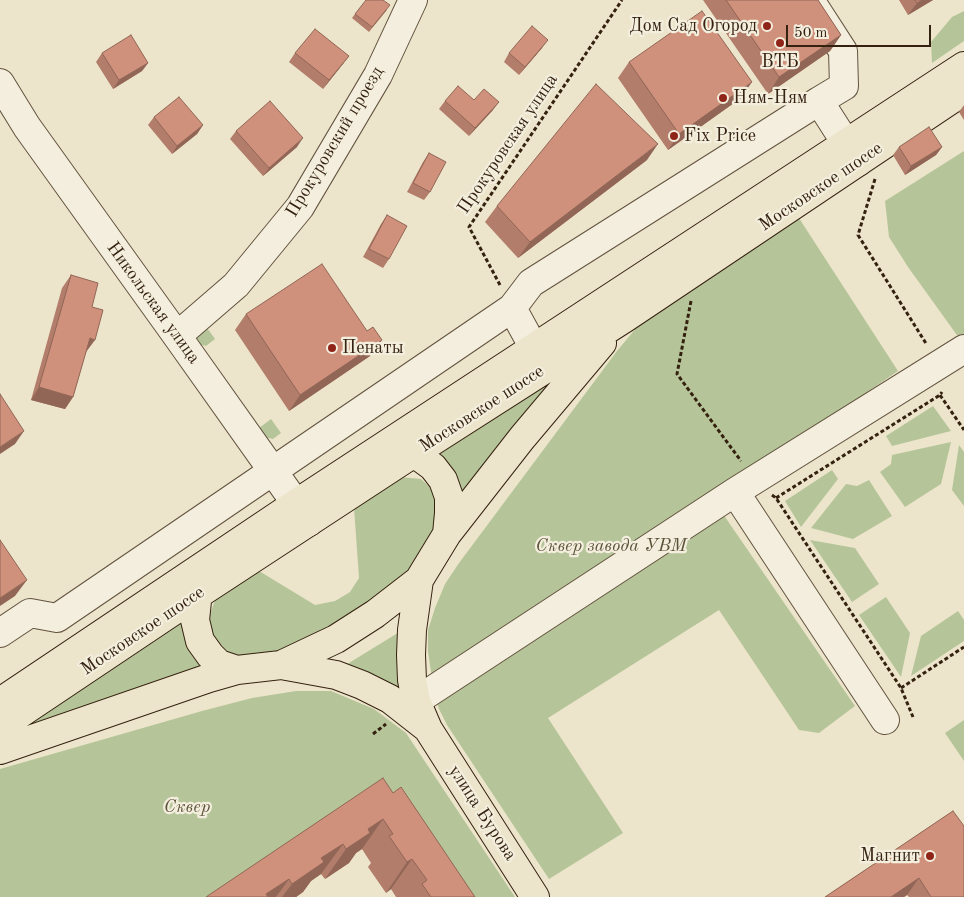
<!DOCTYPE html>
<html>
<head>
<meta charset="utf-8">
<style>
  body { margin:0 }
  #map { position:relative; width:964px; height:897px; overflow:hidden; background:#ece5cb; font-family:"Old Standard TT",serif }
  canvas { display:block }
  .scale { position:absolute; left:786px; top:25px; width:145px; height:22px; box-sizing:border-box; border:2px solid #352110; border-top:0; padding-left:6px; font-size:15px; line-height:18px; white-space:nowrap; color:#352110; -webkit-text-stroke:4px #f3eedd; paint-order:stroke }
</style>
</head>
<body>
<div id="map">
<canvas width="964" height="897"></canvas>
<div class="scale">50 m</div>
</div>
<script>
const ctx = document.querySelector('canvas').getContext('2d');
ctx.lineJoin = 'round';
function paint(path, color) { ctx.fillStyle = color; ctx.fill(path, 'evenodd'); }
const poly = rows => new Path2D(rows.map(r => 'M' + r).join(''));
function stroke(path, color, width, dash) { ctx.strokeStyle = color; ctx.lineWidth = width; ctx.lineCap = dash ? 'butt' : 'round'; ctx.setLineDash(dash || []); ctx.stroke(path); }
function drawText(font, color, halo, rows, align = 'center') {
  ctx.font = font + ' "Old Standard TT",serif'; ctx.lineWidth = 4.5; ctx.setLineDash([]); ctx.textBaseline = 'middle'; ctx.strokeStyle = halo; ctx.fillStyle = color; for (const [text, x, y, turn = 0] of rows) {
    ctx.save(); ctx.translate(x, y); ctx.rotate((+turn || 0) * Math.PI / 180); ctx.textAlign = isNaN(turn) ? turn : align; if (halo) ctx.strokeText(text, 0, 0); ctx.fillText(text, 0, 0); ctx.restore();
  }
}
paint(poly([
  [964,11,964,41,932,63,931,42,952,17],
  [964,151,964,334,959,338,908,267,889,237,885,201],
  [797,215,898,371,712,498,855,706,819,733,799,730,719,610,548,718,623,833,549,879,447,725,439,709,434,691,428,652,428,630,435,608,445,584,459,563,617,351,637,327],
  [205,325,215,339,206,346,198,344,192,334],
  [551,383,458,509,457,484,451,467,432,453],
  [933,406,951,431,892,446,886,436],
  [271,419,281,433,273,439,264,437,259,428],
  [951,442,941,484,905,507,880,472,891,464,892,455],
  [959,445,964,452,964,506,952,490],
  [832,470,838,479,801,527,785,501],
  [400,477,421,479,436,493,439,519,430,542,416,562,397,583,353,616,277,655,244,657,226,651,213,639,208,620,215,600,259,571,315,605,335,601,350,592,359,578,354,508],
  [869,480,892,516,853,539,811,528,846,484,857,486],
  [810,540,855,548,879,584,852,602],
  [886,597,910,633,901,677,859,615],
  [958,611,964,620,964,641,911,676,921,636],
  [184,614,184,629,192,654,205,669,0,741],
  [401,631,402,693,344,666],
  [296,691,331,691,374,709,406,733,515,897,450,897,375,787,212,897,0,897,0,769,202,711,252,698],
  [964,720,964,761,945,733]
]), '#b6c599');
const minor = poly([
  [810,0,843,51,844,86,819,101],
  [0,83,27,127,177,336,309,522],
  [512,308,534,348],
  [177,336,236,285,300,207,378,75,413,0],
  [735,492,885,720],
  [0,633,30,613,57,618,512,308,531,283,819,101,858,162],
  [416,701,735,492,964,349]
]);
const major = poly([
  [399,447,414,453,433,467,443,480,449,497,449,513,447,534],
  [199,582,195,620,200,641,210,655,219,664,237,670],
  [281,665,336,639,375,614,419,580],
  [0,702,297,503,964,66],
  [0,727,197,595,414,453,625,318,964,91],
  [0,750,209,678,237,670,281,665,336,675,362,685,390,699,427,728],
  [535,897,428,729,416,701,412,680,411,655,412,630,419,580,447,534,522,438,602,343]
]);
stroke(minor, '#63523f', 30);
stroke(major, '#352110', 30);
stroke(poly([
  [875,179,858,235,927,345],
  [500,285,469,227,622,0],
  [691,301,677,374,741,461],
  [940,395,964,430],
  [772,495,776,498,901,688,913,717],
  [776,498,940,395,942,392],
  [901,688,964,647],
  [373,734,386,724]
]), '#352110', 3, [4, 2.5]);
stroke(minor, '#f3eedd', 28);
stroke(major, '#ece5cb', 28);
paint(poly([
  [703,0,818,0,841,35,830,51,768,94],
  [899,0,933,0,908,15],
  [387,10,369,32,352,18,355,14],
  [542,48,519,75,504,62,509,53],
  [102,53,148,63,142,71,113,89,96,62],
  [295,53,349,56,323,89,289,62],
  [629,62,741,98,668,150,618,78],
  [445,101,493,110,469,136,439,109],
  [964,105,964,120,959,112],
  [154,117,203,125,197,134,172,154,148,125],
  [236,131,297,147,263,176,230,139],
  [899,147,942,147,936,155,905,175,893,155],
  [429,153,430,192,424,200,407,192,423,162],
  [647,160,518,258,485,222,497,206],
  [387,215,389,259,383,268,363,257,381,224],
  [71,275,92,307,86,352,73,397,65,409,31,400,62,288],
  [246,314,370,356,289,411,235,330],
  [393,793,475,897,396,897,391,889,386,893,368,867,371,863,362,849,356,853,349,863,325,879,321,874,311,881,303,892,296,897,206,897],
  [953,811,964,897,909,897,907,895,904,897,825,897]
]), '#b27d6a');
paint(poly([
  [922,0,933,0,908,15,917,3],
  [841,35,830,51,768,94,779,77],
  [548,40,542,48,519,75,525,67],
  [349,56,343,64,323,89,329,80],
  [148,63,142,71,113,89,119,80],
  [752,82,741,98,668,150,679,134],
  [499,102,493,110,469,136,475,128],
  [203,125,197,134,172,154,177,146],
  [303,138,297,147,263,176,269,168],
  [658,144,647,160,518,258,530,242],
  [942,147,936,155,905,175,911,166],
  [90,338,95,340,86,352,81,350],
  [382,340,370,356,289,411,300,395],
  [39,387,73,397,65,409,31,400],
  [24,431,15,444,0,454,0,447],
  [27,580,15,596,0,606,0,598],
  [383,819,362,849,356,853,349,863,325,879,346,849,368,829],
  [343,844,321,874,311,881,303,892,296,897,282,897,292,884,321,858],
  [412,859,391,889,386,893,407,862],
  [919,878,907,895,904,897,891,897],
  [289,879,276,897,265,897,266,894]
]), '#916656');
const building = poly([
  [366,0,383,0,390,5,372,27,355,14,366,0],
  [726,0,818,0,841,35,779,77,726,0],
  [915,0,922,0,917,3,915,0],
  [702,11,752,82,679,134,629,62,702,11],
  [532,26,548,40,525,67,509,53,532,26],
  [315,29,349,56,329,80,295,53,315,29],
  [131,35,148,63,119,80,102,53,131,35],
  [596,84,658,144,530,242,497,206,596,84],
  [458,86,474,100,484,89,499,102,475,128,445,101,458,86],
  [179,97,203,125,177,146,154,117,179,97],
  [270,101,303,138,269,168,236,131,270,101],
  [929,127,942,147,911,166,899,147,929,127],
  [429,153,446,162,430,192,413,183,429,153],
  [387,215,407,226,389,259,369,249,387,215],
  [322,264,367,331,373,327,382,340,300,395,246,314,322,264],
  [71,275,98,283,92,307,103,310,95,340,90,338,73,397,39,387,71,275],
  [0,394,24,431,0,447,0,394],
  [0,540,27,580,0,598,0,540],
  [383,778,393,793,401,787,475,897,431,897,422,884,427,880,412,859,407,862,389,836,393,834,383,819,368,829,370,833,346,849,343,844,321,858,324,862,292,884,289,879,266,894,268,897,206,897,383,778],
  [953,811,964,826,964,897,931,897,919,878,891,897,825,897,953,811]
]);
paint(building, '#cf917b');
stroke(building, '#916656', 1);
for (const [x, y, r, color] of [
  [767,26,5,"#8f2418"],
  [780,43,5,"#8f2418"],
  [723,98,5,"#8f2418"],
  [674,136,5,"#8f2418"],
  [332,348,5,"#8f2418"],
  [930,856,5,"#8f2418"]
]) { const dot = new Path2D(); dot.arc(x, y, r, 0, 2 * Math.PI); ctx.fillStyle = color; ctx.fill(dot); stroke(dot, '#f3eedd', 2); }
drawText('18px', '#352110', '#f3eedd', [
  ["Дом Сад Огород",757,26,"right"],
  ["ВТБ",780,62,"center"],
  ["Ням-Ням",733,98],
  ["Fix Price",684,136],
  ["Пенаты",342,348],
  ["Магнит",920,856,"right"]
], 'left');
drawText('18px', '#352110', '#f3eedd', [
  ["Прокуровский проезд",335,142,-59],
  ["Прокуровская улица",508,144,-56],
  ["Московское шоссе",821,187,-34],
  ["Никольская улица",153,303,54],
  ["Московское шоссе",482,409,-33],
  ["Московское шоссе",143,631,-34],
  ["улица Бурова",482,813,57]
]);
drawText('italic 18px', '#5c5239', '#f3eedd', [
  ["Сквер завода УВМ",611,546],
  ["Сквер",187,807]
]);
</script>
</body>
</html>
